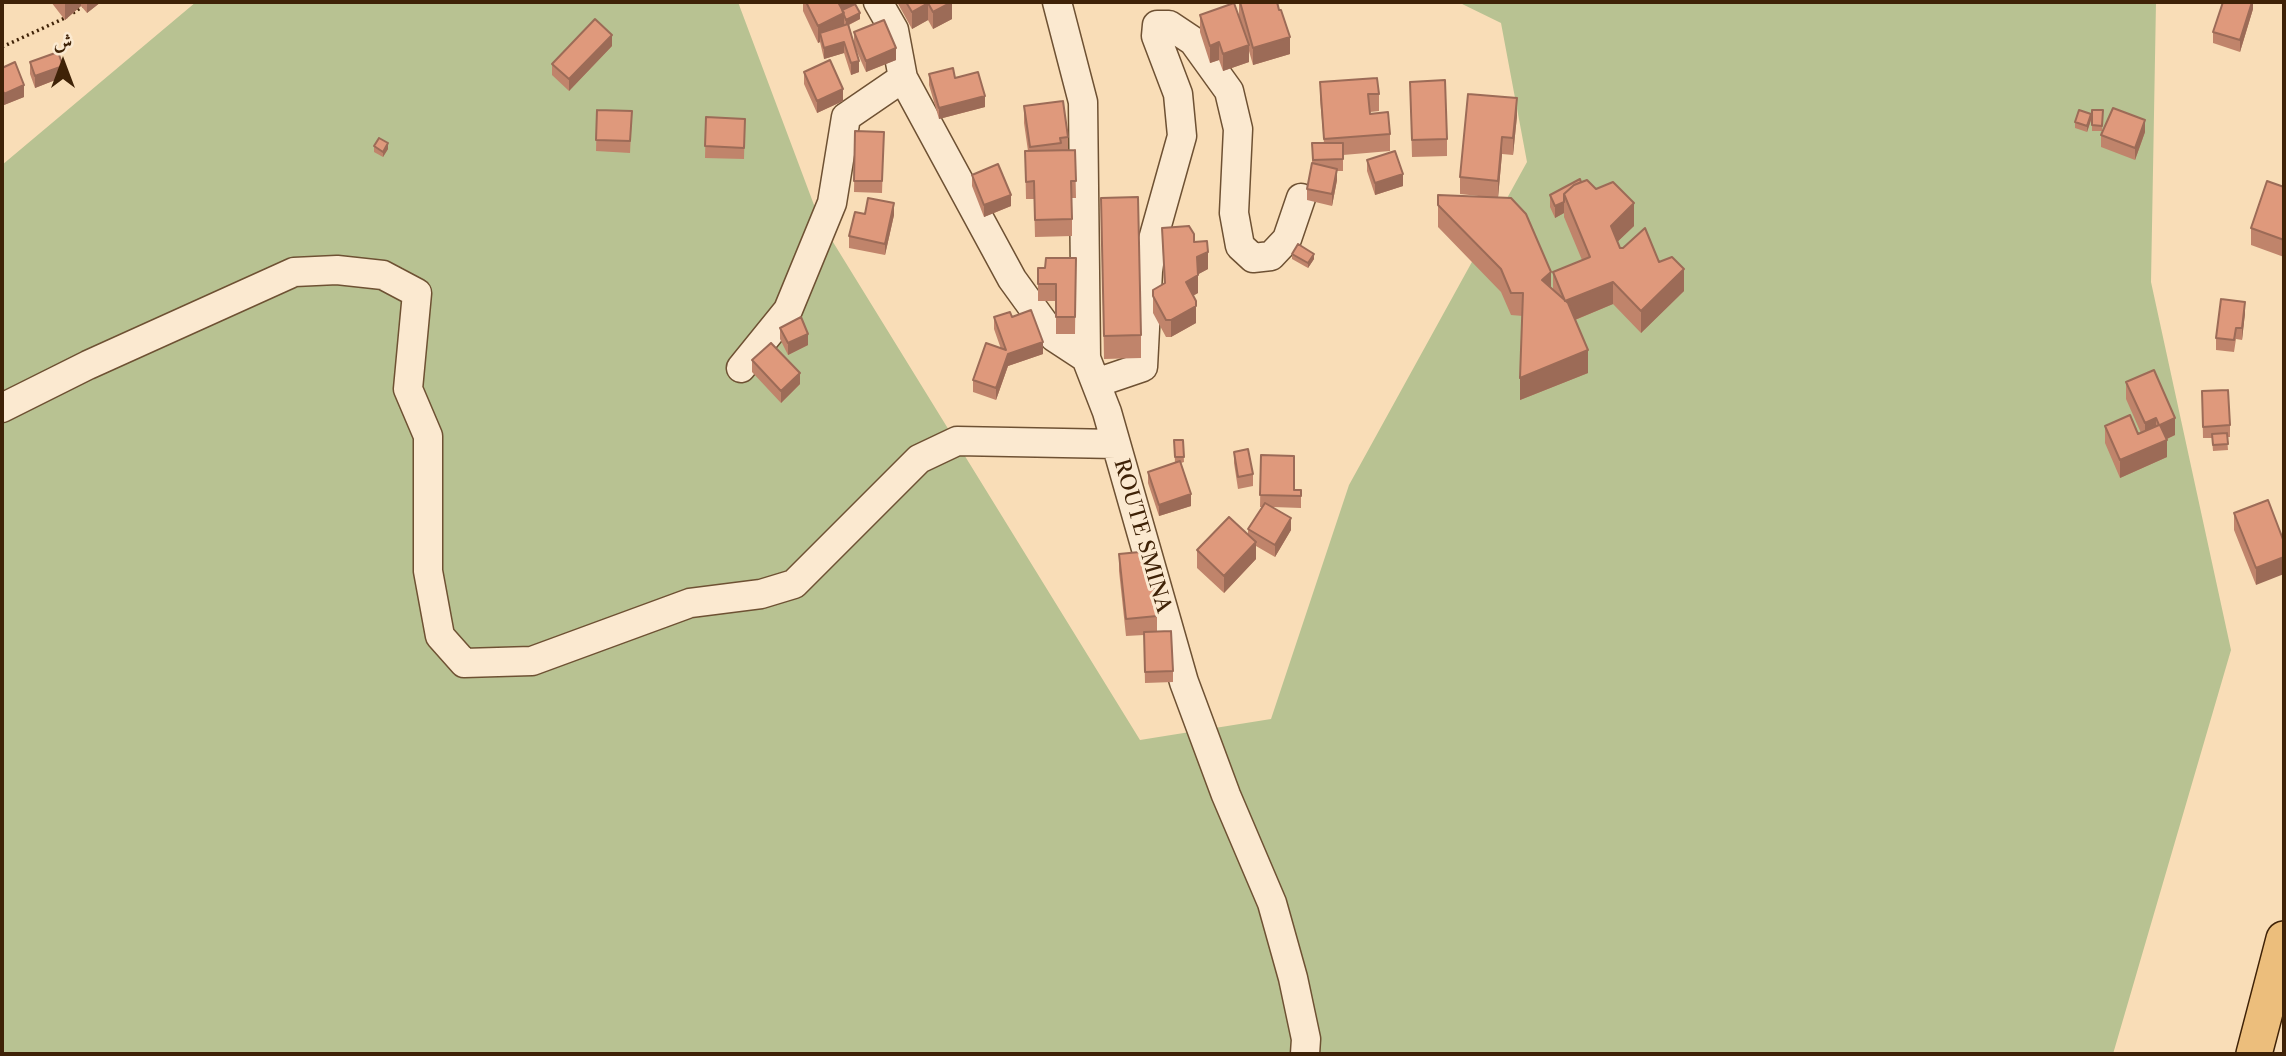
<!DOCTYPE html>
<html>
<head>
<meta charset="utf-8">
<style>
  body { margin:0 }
  #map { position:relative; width:2286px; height:1056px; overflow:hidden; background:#f9ddb7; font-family:"Libre Caslon Text",Amiri,serif }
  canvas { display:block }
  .frame { position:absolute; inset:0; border:4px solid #3f2207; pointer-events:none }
  .north { position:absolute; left:28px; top:28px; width:70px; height:70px; -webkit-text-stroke:5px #fbe9d0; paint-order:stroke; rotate:0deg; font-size:19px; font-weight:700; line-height:28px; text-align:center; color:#3f2207 }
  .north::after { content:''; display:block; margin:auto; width:24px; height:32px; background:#3f2207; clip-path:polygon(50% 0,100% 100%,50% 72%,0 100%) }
</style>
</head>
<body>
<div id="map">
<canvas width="2286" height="1056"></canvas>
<div class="frame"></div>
<div class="north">ش</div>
</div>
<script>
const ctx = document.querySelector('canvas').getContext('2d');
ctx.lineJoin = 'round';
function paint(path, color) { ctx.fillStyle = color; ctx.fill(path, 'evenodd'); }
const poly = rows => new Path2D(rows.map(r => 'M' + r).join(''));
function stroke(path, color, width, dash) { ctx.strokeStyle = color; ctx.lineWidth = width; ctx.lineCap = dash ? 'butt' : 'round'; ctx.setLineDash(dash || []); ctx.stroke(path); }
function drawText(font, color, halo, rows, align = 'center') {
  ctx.font = font + ' "Libre Caslon Text",serif'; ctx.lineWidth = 6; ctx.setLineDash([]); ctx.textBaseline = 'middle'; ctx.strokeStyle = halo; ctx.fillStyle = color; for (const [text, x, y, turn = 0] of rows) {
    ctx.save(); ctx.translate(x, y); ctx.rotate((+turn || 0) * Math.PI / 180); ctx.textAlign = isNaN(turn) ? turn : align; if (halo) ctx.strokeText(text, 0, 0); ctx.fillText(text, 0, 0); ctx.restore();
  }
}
paint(poly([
  [196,2,738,2,820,221,1140,740,1271,719,1349,485,1527,162,1501,23,1458,2,2156,2,2151,282,2231,650,2113,1054,2,1054,2,165]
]), '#b8c292');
const minor = poly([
  [878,2,894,30,903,78,1012,279,1054,337,1086,358],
  [1057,2,1083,102,1086,358,1107,412,1184,682,1226,795,1272,903,1293,978,1306,1039,1305,1054],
  [741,368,788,310,832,203,846,117,903,78],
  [1096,383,1143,367,1148,271,1152,243,1182,136,1178,94,1156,36,1157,25,1169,25,1193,41,1229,91,1238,129,1234,213,1240,246,1253,258,1271,256,1287,239,1301,198],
  [2,408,88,365,294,272,337,270,383,275,417,293,408,389,428,436,428,571,440,636,464,663,532,661,690,603,761,594,794,584,919,459,957,441,1116,444]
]);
const major = poly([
  [2254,1054,2284,939]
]);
stroke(minor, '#6e5133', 31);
stroke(major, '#3f2207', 38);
stroke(poly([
  [73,13,89,2],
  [2,47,67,17]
]), '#3f2207', 3.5, [2, 3.5]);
stroke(minor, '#fbe9d0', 28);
stroke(major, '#ecbe7c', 35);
paint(poly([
  [51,2,101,2,87,13,81,6,65,20],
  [803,2,855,2,860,19,849,25,854,43,854,32,896,60,866,72,854,45,859,72,851,75,844,53,824,59,820,42,818,43,803,11],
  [897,2,952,2,952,19,933,29,928,20,912,29],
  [1239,2,1290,54,1253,65,1249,51,1249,62,1223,71,1219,60,1210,63,1200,32,1200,15,1239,17],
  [2253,2,2253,9,2240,52,2213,43,2213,32],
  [612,46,569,91,552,75,552,64],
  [30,62,63,77,35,88,30,74],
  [2,68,24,97,4,105,2,99],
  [804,72,843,101,817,113,804,84],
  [929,74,955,78,985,107,939,119,929,85],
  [1320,82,1379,94,1379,111,1370,112,1370,114,1390,134,1390,151,1343,155,1343,171,1337,171,1337,180,1332,206,1307,200,1307,189,1312,164,1312,143,1324,143,1320,99],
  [1410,82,1447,139,1447,156,1412,157],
  [1024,106,1068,137,1068,150,1075,150,1076,198,1072,198,1072,236,1035,237,1034,199,1026,199,1025,151,1028,151,1024,123],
  [597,110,632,111,630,153,596,151],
  [2092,110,2103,110,2102,131,2092,131],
  [1517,116,1513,155,1502,154,1498,197,1551,287,1553,290,1553,272,1582,260,1564,217,1564,213,1555,218,1550,207,1550,195,1581,182,1634,226,1617,242,1620,248,1659,262,1684,291,1641,333,1613,304,1575,320,1588,373,1520,400,1523,316,1511,315,1501,292,1438,227,1438,195,1488,197,1460,194,1460,177],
  [706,117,745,119,744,159,705,158],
  [2091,120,2087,132,2075,128,2075,122],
  [855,131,884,132,882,193,854,192],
  [2145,132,2135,160,2101,147,2101,135],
  [374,146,388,149,383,157,374,152],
  [1367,160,1403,186,1375,195,1367,171],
  [972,175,1011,206,984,217,972,186],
  [2284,187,2284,257,2251,245,2251,228],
  [1101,198,1141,335,1141,358,1104,359],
  [865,214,894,215,885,255,849,248,849,236],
  [1162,228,1194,242,1208,269,1198,274,1198,293,1193,296,1196,323,1171,337,1166,337,1153,313,1153,290,1164,284],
  [1292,254,1314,259,1308,268,1292,259],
  [1076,258,1075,334,1056,334,1056,301,1038,301,1038,268,1045,268],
  [2245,313,2242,340,2236,339,2234,352,2216,350,2216,338],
  [994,317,1012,317,1043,354,1008,366,996,400,973,392,973,380,1001,349,994,329],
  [780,328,808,345,788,355,780,339],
  [752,360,800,384,781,403,752,372],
  [2126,382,2175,435,2167,439,2167,457,2120,478,2105,443,2105,426,2138,434,2141,433,2126,399],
  [2202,391,2230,425,2230,437,2227,437,2228,450,2213,451,2212,438,2203,438],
  [1174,440,1183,440,1184,462,1181,463,1191,506,1159,516,1148,483,1148,472,1175,463],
  [1234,452,1253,474,1253,486,1238,489,1234,463],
  [1261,455,1294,490,1301,490,1301,508,1273,507,1291,530,1275,557,1256,546,1256,559,1224,593,1197,568,1197,550,1248,534,1248,529,1262,507,1260,507],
  [2268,500,2256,585,2234,530,2234,513],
  [1119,554,1157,616,1157,632,1173,671,1173,682,1145,683,1144,635,1126,636,1119,571],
  [2284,969,2284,997,2283,997,2283,974]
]), '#c0846b');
paint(poly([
  [65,2,81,2,81,6,65,20],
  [87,2,101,2,87,13],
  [837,2,855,2,855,7,842,13],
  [952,2,952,19,933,29,933,12],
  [2252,2,2253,2,2253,9,2240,52,2240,40],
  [928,3,928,20,912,29,912,12],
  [844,13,844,31,820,33,820,42,818,43,818,26],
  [860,13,860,19,846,26,846,20],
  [612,35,612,46,569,91,569,79],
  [1290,37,1290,54,1253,65,1253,48],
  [844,42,844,53,824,59,824,48],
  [1219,42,1219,60,1210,63,1210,46],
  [1249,45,1249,62,1223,71,1223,54],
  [896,48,896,60,866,72,866,61],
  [859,61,859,72,851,75,851,63],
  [63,66,63,77,35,88,35,76],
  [24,85,24,97,4,105,4,94],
  [843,89,843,101,817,113,817,101],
  [985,96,985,107,939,119,939,108],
  [1517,98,1517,116,1513,155,1513,138],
  [2091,114,2091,120,2087,132,2087,126],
  [2145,120,2145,132,2135,160,2135,148],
  [1502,137,1502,154,1498,198,1498,181],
  [388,143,388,149,383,157,383,152],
  [1337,169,1337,180,1332,206,1332,194],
  [1403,174,1403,186,1375,195,1375,183],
  [1011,195,1011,206,984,217,984,205],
  [1564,202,1564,213,1555,218,1555,206],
  [894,203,894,215,885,255,885,244],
  [1634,203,1634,226,1611,248,1611,226],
  [1208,252,1208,269,1197,275,1197,257],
  [1314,254,1314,259,1308,268,1308,263],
  [1684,269,1684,291,1641,333,1641,311],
  [1551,272,1551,294,1542,280],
  [1198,275,1198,293,1186,299,1186,282],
  [1613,282,1613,304,1565,324,1565,301],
  [2245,302,2245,313,2242,340,2242,328],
  [1196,306,1196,323,1171,337,1171,320],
  [808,334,808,345,788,355,788,343],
  [1043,342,1043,354,1008,366,996,400,996,388,1008,354],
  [1588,350,1588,373,1520,400,1520,378],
  [800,373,800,384,781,403,781,391],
  [2156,418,2156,435,2145,440,2145,423],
  [2175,418,2175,435,2160,442,2160,425],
  [2167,440,2167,457,2120,478,2120,460],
  [1191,494,1191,506,1159,516,1159,505],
  [1291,518,1291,530,1275,557,1275,545],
  [1256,542,1256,559,1224,593,1224,576],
  [2284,557,2284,574,2256,585,2256,568]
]), '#9c6b57');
const building = poly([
  [806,2,838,2,844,13,818,26,806,2],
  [906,2,952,2,933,12,928,3,912,12,906,2],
  [1240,2,1277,2,1279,10,1281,10,1290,37,1253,48,1240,2],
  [2223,2,2252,2,2240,40,2213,32,2223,2],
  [1234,3,1249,45,1223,54,1219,42,1210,46,1200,15,1234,3],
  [855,4,860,13,846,20,842,10,855,4],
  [595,19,612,35,569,79,552,64,595,19],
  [884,20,896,48,866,61,854,32,884,20],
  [848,24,859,61,851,63,844,42,824,48,820,33,848,24],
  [58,52,63,66,35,76,30,62,58,52],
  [830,60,843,89,817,101,804,72,830,60],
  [15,62,24,85,4,94,2,88,2,68,15,62],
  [953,68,955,78,978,72,985,96,939,108,929,74,953,68],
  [1377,78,1379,94,1368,94,1370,114,1388,112,1390,134,1324,139,1320,82,1377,78],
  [1445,80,1447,139,1412,140,1410,82,1445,80],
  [1468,94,1517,98,1513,138,1502,137,1498,181,1460,177,1468,94],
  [1063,101,1068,137,1060,138,1061,143,1030,147,1024,106,1063,101],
  [2113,108,2145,120,2135,148,2101,135,2113,108],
  [597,110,632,111,630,141,596,140,597,110],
  [2079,110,2091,114,2087,126,2075,122,2079,110],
  [2092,110,2103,110,2102,126,2092,125,2092,110],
  [706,117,745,119,744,148,705,146,706,117],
  [855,131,884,132,882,181,854,181,855,131],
  [379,138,388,143,383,152,374,146,379,138],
  [1312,143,1343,143,1343,159,1313,160,1312,143],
  [1075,150,1076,181,1071,181,1072,219,1035,220,1034,181,1026,182,1025,151,1075,150],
  [1395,151,1403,174,1375,183,1367,160,1395,151],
  [1312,163,1337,169,1332,194,1307,189,1312,163],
  [998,164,1011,195,984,205,972,175,998,164],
  [1580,179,1581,182,1574,185,1564,194,1564,202,1555,206,1550,195,1580,179],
  [1587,180,1596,189,1613,182,1634,203,1611,226,1620,248,1623,248,1645,228,1659,262,1672,257,1684,269,1641,311,1613,282,1565,301,1553,272,1590,257,1564,194,1574,185,1587,180],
  [2267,181,2284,187,2284,240,2251,228,2267,181],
  [1438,195,1511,198,1526,214,1551,272,1542,280,1568,303,1588,350,1520,378,1523,293,1511,293,1501,269,1438,205,1438,195],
  [1138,197,1141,335,1104,336,1101,198,1138,197],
  [868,198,894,203,885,244,849,236,855,212,865,214,868,198],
  [1189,226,1194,234,1194,242,1207,241,1208,252,1197,257,1198,275,1186,282,1196,301,1196,306,1171,320,1166,320,1153,296,1153,290,1165,283,1162,228,1189,226],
  [1298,244,1314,254,1308,263,1292,254,1298,244],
  [1046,258,1076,258,1075,317,1056,317,1056,284,1038,284,1038,268,1045,268,1046,258],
  [2221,299,2245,302,2242,328,2236,328,2234,340,2216,338,2221,299],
  [1031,310,1043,342,1008,354,996,388,973,380,986,343,1006,350,994,317,1010,312,1012,317,1031,310],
  [801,317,808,334,788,343,780,328,801,317],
  [771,343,800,373,781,391,752,360,771,343],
  [2154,370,2175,418,2160,425,2167,440,2120,460,2105,426,2130,415,2138,434,2159,425,2156,418,2145,423,2126,382,2154,370],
  [2228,390,2230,425,2203,427,2202,391,2228,390],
  [2227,433,2228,444,2213,445,2212,434,2227,433],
  [1174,440,1183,440,1184,457,1175,457,1174,440],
  [1248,449,1253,474,1238,477,1234,452,1248,449],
  [1261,455,1294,456,1294,490,1301,490,1301,496,1260,495,1261,455],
  [1180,461,1191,494,1159,505,1148,472,1180,461],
  [2268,500,2284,542,2284,557,2256,568,2234,513,2268,500],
  [1265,503,1291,518,1275,545,1248,529,1265,503],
  [1229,517,1256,542,1224,576,1197,550,1229,517],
  [1150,551,1157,616,1126,619,1119,554,1150,551],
  [1171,631,1173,671,1145,672,1144,632,1171,631]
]);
paint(building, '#df997c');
stroke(building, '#9c6b57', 2);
drawText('21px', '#3f2207', '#fbe9d0', [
  ["ROUTE SMINA",1142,536,74]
]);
</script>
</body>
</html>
